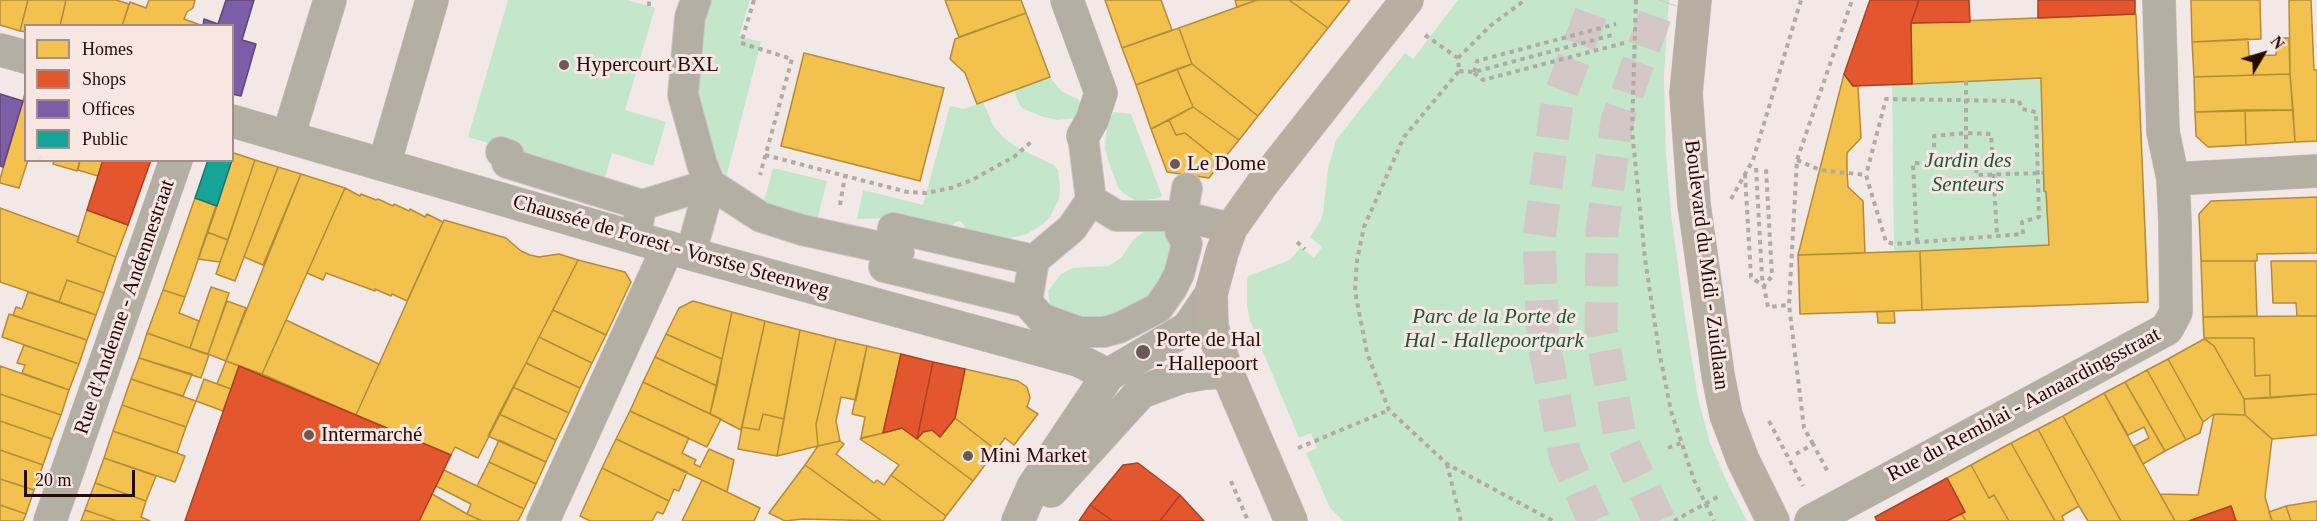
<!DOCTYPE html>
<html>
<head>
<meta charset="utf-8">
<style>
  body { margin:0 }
  #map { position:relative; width:2317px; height:521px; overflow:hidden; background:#f2e9e7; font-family:"Times New Roman",serif }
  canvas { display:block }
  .legend { position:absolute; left:24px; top:24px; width:210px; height:138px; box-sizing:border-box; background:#f7e6e2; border:2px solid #a38e8a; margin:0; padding:8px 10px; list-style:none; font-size:18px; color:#260a05 }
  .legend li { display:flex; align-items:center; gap:12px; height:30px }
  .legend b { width:30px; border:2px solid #a38e8a }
  .north { position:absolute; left:2233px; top:24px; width:60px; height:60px; -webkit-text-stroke:4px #f7e6e2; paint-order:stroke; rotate:52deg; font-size:16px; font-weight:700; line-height:24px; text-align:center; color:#260a05 }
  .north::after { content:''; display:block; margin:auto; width:21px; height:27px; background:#260a05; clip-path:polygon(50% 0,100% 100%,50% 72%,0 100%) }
  .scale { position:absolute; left:24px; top:470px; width:111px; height:27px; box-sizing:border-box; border:3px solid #260a05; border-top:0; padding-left:8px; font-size:18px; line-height:21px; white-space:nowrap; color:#260a05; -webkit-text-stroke:4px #f7e6e2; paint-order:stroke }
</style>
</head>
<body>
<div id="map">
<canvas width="2317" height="521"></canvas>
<ul class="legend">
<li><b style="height:16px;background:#f2c14e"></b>Homes</li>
<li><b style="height:16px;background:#e4572e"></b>Shops</li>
<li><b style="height:16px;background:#7b5ea7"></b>Offices</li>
<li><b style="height:16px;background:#17a398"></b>Public</li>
</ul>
<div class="north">N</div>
<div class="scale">20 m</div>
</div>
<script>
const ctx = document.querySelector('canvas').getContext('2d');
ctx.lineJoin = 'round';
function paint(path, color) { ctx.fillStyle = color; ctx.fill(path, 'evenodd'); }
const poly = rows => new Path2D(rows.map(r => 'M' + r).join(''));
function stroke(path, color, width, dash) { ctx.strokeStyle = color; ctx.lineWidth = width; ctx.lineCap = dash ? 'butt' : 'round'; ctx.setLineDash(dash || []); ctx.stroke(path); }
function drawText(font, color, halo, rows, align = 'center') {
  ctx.font = font + ' "Times New Roman",serif'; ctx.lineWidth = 6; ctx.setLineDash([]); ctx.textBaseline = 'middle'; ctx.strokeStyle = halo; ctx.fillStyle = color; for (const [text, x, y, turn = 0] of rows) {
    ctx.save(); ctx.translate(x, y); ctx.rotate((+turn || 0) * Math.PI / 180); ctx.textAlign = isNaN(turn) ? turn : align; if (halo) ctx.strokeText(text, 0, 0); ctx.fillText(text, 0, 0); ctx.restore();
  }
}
paint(poly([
  [508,0,627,0,655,8,625,110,666,122,653,166,612,153,605,178,468,137],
  [705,0,750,0,739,36,761,42,726,178,708,141,698,96],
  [1458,0,1669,0,1664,77,1666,153,1671,213,1685,317,1698,398,1710,443,1727,482,1747,521,1343,521,1330,508,1306,453,1317,448,1311,433,1299,438,1250,321,1247,305,1247,280,1248,276,1290,260,1301,247,1314,258,1322,247,1310,237,1320,222,1323,213,1328,169,1336,140,1405,53,1413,59],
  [1050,77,1061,91,1078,99,1083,106,1075,118,1058,120,1044,117,1023,109,1019,104,1014,90],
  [2041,78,2044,132,2041,133,2043,173,2044,191,2046,192,2049,245,1894,252,1892,84],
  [983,102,994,127,1004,138,1018,148,1054,165,1058,170,1060,186,1059,199,1050,217,1043,224,1027,234,1007,239,963,230,965,226,960,221,955,222,953,225,955,231,883,218,857,219,863,190,923,205,950,106,964,109],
  [1114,112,1131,114,1162,196,1158,198,1141,201,1135,200,1123,193,1118,187,1109,163,1105,149,1107,123],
  [773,168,827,181,817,220,762,208],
  [1167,226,1175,260,1156,296,1108,324,1050,310,1048,291,1061,274,1072,268,1109,266,1121,258,1133,240,1145,231]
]), '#c4e7cb');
const homes = poly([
  [0,0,28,0,20,31,0,25,0,0],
  [28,0,66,0,60,26,26,26,26,32,20,31,28,0],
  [66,0,116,0,129,4,122,26,60,26,66,0],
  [149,0,195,0,193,8,187,12,184,19,203,26,122,26,130,2,146,8,149,0],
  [945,0,1021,0,1026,13,959,37,945,0],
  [1105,0,1161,0,1172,30,1122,48,1105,0],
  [1235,0,1257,0,1237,7,1235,0],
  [1257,0,1289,0,1328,28,1258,116,1192,64,1179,28,1257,0],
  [1289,0,1350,0,1328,28,1289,0],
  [2191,0,2260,0,2261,39,2192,42,2191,0],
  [2289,0,2311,0,2314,70,2317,70,2317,141,2295,142,2290,74,2289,0],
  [1026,13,1050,77,977,104,965,73,950,59,955,39,1026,13],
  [2136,14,2148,302,1922,310,1920,251,2049,245,2046,192,2044,191,2041,78,1912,84,1911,23,2136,14],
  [1179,28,1192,64,1136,85,1122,48,1179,28],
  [2276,38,2289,38,2290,74,2194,77,2192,42,2248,39,2249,56,2276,55,2276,38],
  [804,53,944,88,920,181,781,146,804,53],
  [1192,64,1258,116,1239,140,1193,107,1177,69,1192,64],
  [1177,69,1193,107,1151,129,1136,85,1177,69],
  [1844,74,1853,86,1858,86,1861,138,1847,153,1847,171,1848,187,1863,201,1865,253,1798,255,1844,74],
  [2290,74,2293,110,2195,112,2194,77,2290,74],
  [26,90,26,160,28,160,19,188,0,183,0,179,26,90],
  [1193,107,1239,140,1221,162,1185,133,1176,135,1169,120,1193,107],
  [2245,110,2293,110,2295,142,2246,145,2245,110],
  [2245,110,2246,145,2208,147,2196,136,2195,112,2245,110],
  [1169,120,1176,135,1185,133,1221,162,1209,178,1167,172,1151,129,1169,120],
  [234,153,255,160,228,240,207,232,234,153],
  [54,160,80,160,77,171,53,164,54,160],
  [80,160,103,160,98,176,78,170,80,160],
  [255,160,278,167,235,281,216,274,255,160],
  [278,167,301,174,263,265,244,257,278,167],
  [301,174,345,188,262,374,226,361,301,174],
  [345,188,360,196,361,194,376,200,378,199,393,206,394,204,409,211,410,209,425,217,427,214,443,222,407,301,392,294,391,296,375,289,375,291,326,273,323,280,307,273,345,188],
  [2317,197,2317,253,2257,254,2257,261,2201,261,2199,214,2211,201,2317,197],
  [195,198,217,206,185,297,163,290,195,198],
  [0,208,79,237,77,242,116,257,104,293,67,280,59,302,0,282,0,208],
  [87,210,128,225,116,257,77,242,87,210],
  [444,220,506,238,521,251,530,255,539,257,559,254,578,260,478,458,455,447,451,455,356,415,444,220],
  [207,232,228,240,220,262,198,259,207,232],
  [1920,251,1922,310,1800,314,1798,255,1920,251],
  [578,260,625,272,631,282,606,335,553,310,578,260],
  [2201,261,2255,261,2257,316,2203,317,2201,261],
  [2271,261,2317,261,2317,316,2297,316,2296,303,2273,303,2271,261],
  [67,280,104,293,96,315,59,302,67,280],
  [211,287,229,293,208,354,190,348,211,287],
  [163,290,185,297,179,313,199,321,190,348,147,333,163,290],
  [28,292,96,315,87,340,13,315,16,307,22,309,28,292],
  [227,301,246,308,226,361,208,354,227,301],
  [693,301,732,312,722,359,666,334,679,308,693,301],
  [553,310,606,335,592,363,539,337,553,310],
  [1894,311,1895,323,1878,323,1877,312,1894,311],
  [732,312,765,321,741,430,710,414,732,312],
  [9,314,87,340,79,364,2,337,9,314],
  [2297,316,2317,316,2317,394,2270,398,2270,375,2255,376,2254,338,2204,338,2203,317,2297,316],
  [286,320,379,364,356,415,262,374,286,320],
  [765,321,800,330,784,419,763,414,759,430,742,427,765,321],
  [800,330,836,339,816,424,818,446,777,456,800,330],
  [147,333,209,355,201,378,139,358,147,333],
  [666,334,722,359,717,386,655,357,666,334],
  [539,337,592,363,580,388,526,363,539,337],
  [2204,338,2254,338,2255,376,2270,375,2270,398,2244,399,2214,346,2204,338],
  [836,339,867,346,856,400,841,397,836,421,840,441,818,446,816,424,836,339],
  [2204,339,2214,346,2244,399,2245,415,2214,414,2203,422,2168,359,2204,339],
  [24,345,79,364,69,390,22,373,25,365,17,363,24,345],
  [867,346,901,354,883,433,861,438,865,417,852,414,867,346],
  [655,357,717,386,710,414,643,382,655,357],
  [139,358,192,374,183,396,131,379,139,358],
  [2168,359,2203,422,2200,433,2186,440,2147,370,2168,359],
  [226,361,239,366,231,389,217,384,226,361],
  [526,363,580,388,569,413,513,387,526,363],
  [0,366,69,390,61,415,0,394,0,366],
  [965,369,1018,381,1027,387,1030,398,1027,407,1038,414,1014,445,1005,438,996,450,955,418,965,369],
  [2147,370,2186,440,2165,451,2125,382,2147,370],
  [131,379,196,401,186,427,122,405,131,379],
  [204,379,231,389,223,411,196,401,204,379],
  [643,382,721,419,707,447,630,411,643,382],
  [2125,382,2165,451,2143,464,2134,446,2149,438,2144,427,2128,435,2104,393,2125,382],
  [513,387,569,413,556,440,499,414,513,387],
  [2104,393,2143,464,2175,521,2121,521,2063,416,2104,393],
  [0,394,61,415,52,439,0,421,0,394],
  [2317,394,2317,435,2272,439,2245,415,2244,399,2317,394],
  [122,405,186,427,177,453,113,431,122,405],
  [630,411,689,438,682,453,696,460,694,464,700,467,709,449,734,460,727,492,616,439,630,411],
  [499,414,556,440,546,462,488,436,499,414],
  [763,414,784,419,777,456,738,449,742,427,759,430,763,414],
  [2214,414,2245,415,2272,439,2265,497,2272,521,2236,521,2231,506,2189,521,2175,521,2160,494,2198,495,2214,414],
  [2063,416,2121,521,2088,521,2079,506,2038,429,2063,416],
  [955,418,996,450,973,481,917,439,923,432,932,430,940,437,955,418],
  [0,421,52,439,43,465,0,450,0,421],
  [902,428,973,481,946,516,891,475,899,465,860,439,902,428],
  [2038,429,2079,506,2062,516,2064,521,2055,521,2011,443,2038,429],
  [113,431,185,456,175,482,104,458,113,431],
  [616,439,687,472,679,491,674,489,669,501,602,468,616,439],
  [499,440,546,462,536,484,489,462,499,440],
  [840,441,844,444,836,454,874,483,877,480,884,485,891,475,946,516,943,521,882,521,805,465,818,446,840,441],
  [2011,443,2055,521,2009,521,1994,495,1989,498,1971,465,2011,443],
  [0,450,43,465,34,490,0,479,0,450],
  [104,458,156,476,146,501,95,483,104,458],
  [489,462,536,484,524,509,477,486,489,462],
  [805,465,882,521,803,519,785,521,769,513,805,465],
  [1971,465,1989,498,1994,495,2009,521,1966,521,1961,513,1965,512,1947,478,1971,465],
  [602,468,669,501,663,514,657,512,652,521,590,521,580,516,602,468],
  [444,470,524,509,518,521,482,521,467,514,471,504,436,486,444,470],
  [0,479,34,490,26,514,0,505,0,479],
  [702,480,760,508,754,521,682,521,702,480],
  [95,483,146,501,141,517,150,521,117,521,85,510,95,483],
  [432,494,467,514,482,521,419,521,432,494],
  [2317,501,2317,521,2291,521,2286,506,2317,501],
  [0,505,26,514,23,521,0,521,0,505],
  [2286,506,2291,521,2272,521,2269,512,2286,506],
  [85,510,117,521,81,521,85,510],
  [1961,513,1966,521,1947,521,1961,513]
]);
paint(homes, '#f2c14e');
stroke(homes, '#b58a38', 1.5);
const shops = poly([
  [1870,0,1919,0,1911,23,1912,84,1853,86,1844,74,1870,0],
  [1919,0,1969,0,1970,22,1911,23,1919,0],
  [2038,0,2135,0,2135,14,2038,18,2038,0],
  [103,160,151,160,128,225,87,210,103,160],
  [901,354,933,362,917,439,902,428,883,433,901,354],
  [933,362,965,369,955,418,940,437,932,430,923,432,917,439,933,362],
  [239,366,451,455,419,521,185,521,239,366],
  [1138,463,1180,495,1160,521,1113,521,1090,505,1123,465,1138,463],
  [1947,478,1965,512,1947,521,1877,521,1875,517,1947,478],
  [1180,495,1204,521,1160,521,1180,495],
  [1090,505,1113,521,1079,521,1090,505],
  [2231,506,2236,521,2189,521,2231,506]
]);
paint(shops, '#e4572e');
stroke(shops, '#ab4022', 1.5);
const offices = poly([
  [226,0,254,0,242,40,256,44,241,96,232,94,232,26,203,26,204,19,218,24,226,0],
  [0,94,23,101,3,167,0,166,0,94]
]);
paint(offices, '#7b5ea7');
stroke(offices, '#624576', 1.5);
const public = poly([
  [208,160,232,160,217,206,195,198,208,160]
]);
paint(public, '#17a398');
stroke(public, '#1c756c', 1.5);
stroke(poly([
  [1594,521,1565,455,1543,338,1539,238,1557,104,1596,0],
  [1659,521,1620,437,1601,329,1602,231,1617,121,1661,0]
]), '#d3c8c5', 33, [33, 16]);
const pedestrian = poly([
  [696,0,690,17,683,95,702,164,710,184,761,217,802,230,889,249,893,228,1034,260],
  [1083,136,1091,200,1117,216,1182,216,1231,228],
  [501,152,509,155,507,163,642,205],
  [638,223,642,205,710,184],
  [694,242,710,184],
  [899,252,889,249,884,267,1027,302,1041,318,1080,332,1104,332,1119,328,1158,308,1172,288,1179,274,1187,244,1180,231,1187,188],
  [1027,302,1034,260,1072,228,1091,200]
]);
const minor = poly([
  [1067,0,1101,93,1092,120,1083,136],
  [0,50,26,57],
  [232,121,691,254,1078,360,1108,375],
  [288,137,330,0],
  [384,165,432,0],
  [2173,179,2317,171],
  [50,521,176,160],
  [543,521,668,247],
  [1811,521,2167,329,2176,312,2175,223,2173,179,2163,132,2159,0]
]);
const tertiary = poly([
  [1051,491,1141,392,1182,377,1206,373,1227,372],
  [1018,521,1033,487,1108,375,1188,328,1211,294]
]);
const primary = poly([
  [1695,0,1686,93,1694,204,1718,375,1726,415,1743,460,1773,521],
  [1291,521,1227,372,1212,327,1211,294,1222,253,1231,228,1263,183,1407,0]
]);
stroke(pedestrian, '#d1c6c4', 32);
stroke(minor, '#d1c6c4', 34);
stroke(tertiary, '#d1c6c4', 34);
stroke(primary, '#d1c6c4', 34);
stroke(poly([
  [754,0,741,43,792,59,760,175],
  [1636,0,1632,130,1645,259,1659,351,1671,411,1694,480,1714,521],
  [649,6,649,0],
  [1425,35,1458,58,1459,71,1404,137,1364,227,1357,260,1355,291,1367,353,1389,410,1447,464,1553,521],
  [1458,58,1490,26,1525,0],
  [1459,71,1474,72,1616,34],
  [1474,72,1477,61,1616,24],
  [1474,73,1483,80,1624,43],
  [1966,81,1966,133,1991,134,1997,235],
  [765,155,907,192,926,193,951,188,972,180,1015,156,1031,142],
  [1797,160,1820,170,1866,175,1886,242,1894,244,2023,234,2022,222,2039,217,2036,112,2022,109,2019,101,1886,99,1866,175],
  [1756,168,1762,277,1768,307,1789,305],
  [1745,174,1751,277,1764,286,1772,276,1766,169],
  [1731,199,1753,160,1801,0],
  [840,205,845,176],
  [1297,242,1305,249],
  [1917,242,1913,163,1934,164,1934,136,1966,133,1966,156,1978,157,1976,175,2043,173],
  [1769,421,1803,486],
  [1813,444,1804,428,1789,305,1797,160,1852,0],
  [1298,448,1389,410],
  [1668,448,1681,443],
  [1796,454,1813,444,1828,472],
  [1447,464,1461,521],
  [1231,481,1248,521],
  [1674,521,1721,495]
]), '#b1aba3', 4, [4.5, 4.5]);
stroke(pedestrian, '#b4afa3', 30);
stroke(minor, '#b4afa3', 33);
stroke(tertiary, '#b4afa3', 33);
stroke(primary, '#b6afa2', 33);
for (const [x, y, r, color] of [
  [564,65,6,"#6d5854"],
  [1175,164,6,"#6d5854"],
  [1143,352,8,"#6d5854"],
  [309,435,6,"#6d5854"],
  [968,456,6,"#6d5854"]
]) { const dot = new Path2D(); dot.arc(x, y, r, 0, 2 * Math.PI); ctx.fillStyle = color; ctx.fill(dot); stroke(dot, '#f7e6e2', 2); }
drawText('21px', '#260a05', '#f7e6e2', [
  ["Hypercourt BXL",576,65],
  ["Le Dome",1187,164],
  ["Porte de Hal",1156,340],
  ["- Hallepoort",1156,364],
  ["Intermarché",321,435],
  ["Mini Market",980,456]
], 'left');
drawText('italic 21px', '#185b33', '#f7e6e2', [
  ["Jardin des",1968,161],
  ["Senteurs",1968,185],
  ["Parc de la Porte de",1494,317],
  ["Hal - Hallepoortpark",1494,341]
]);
drawText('21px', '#260a05', '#f7e6e2', [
  ["Chaussée de Forest - Vorstse Steenweg",671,247,16],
  ["Boulevard du Midi - Zuidlaan",1706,265,83],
  ["Rue d'Andenne - Andennestraat",125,307,-71],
  ["Rue du Remblai - Aanaardingsstraat",2024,405,-28]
]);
</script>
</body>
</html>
